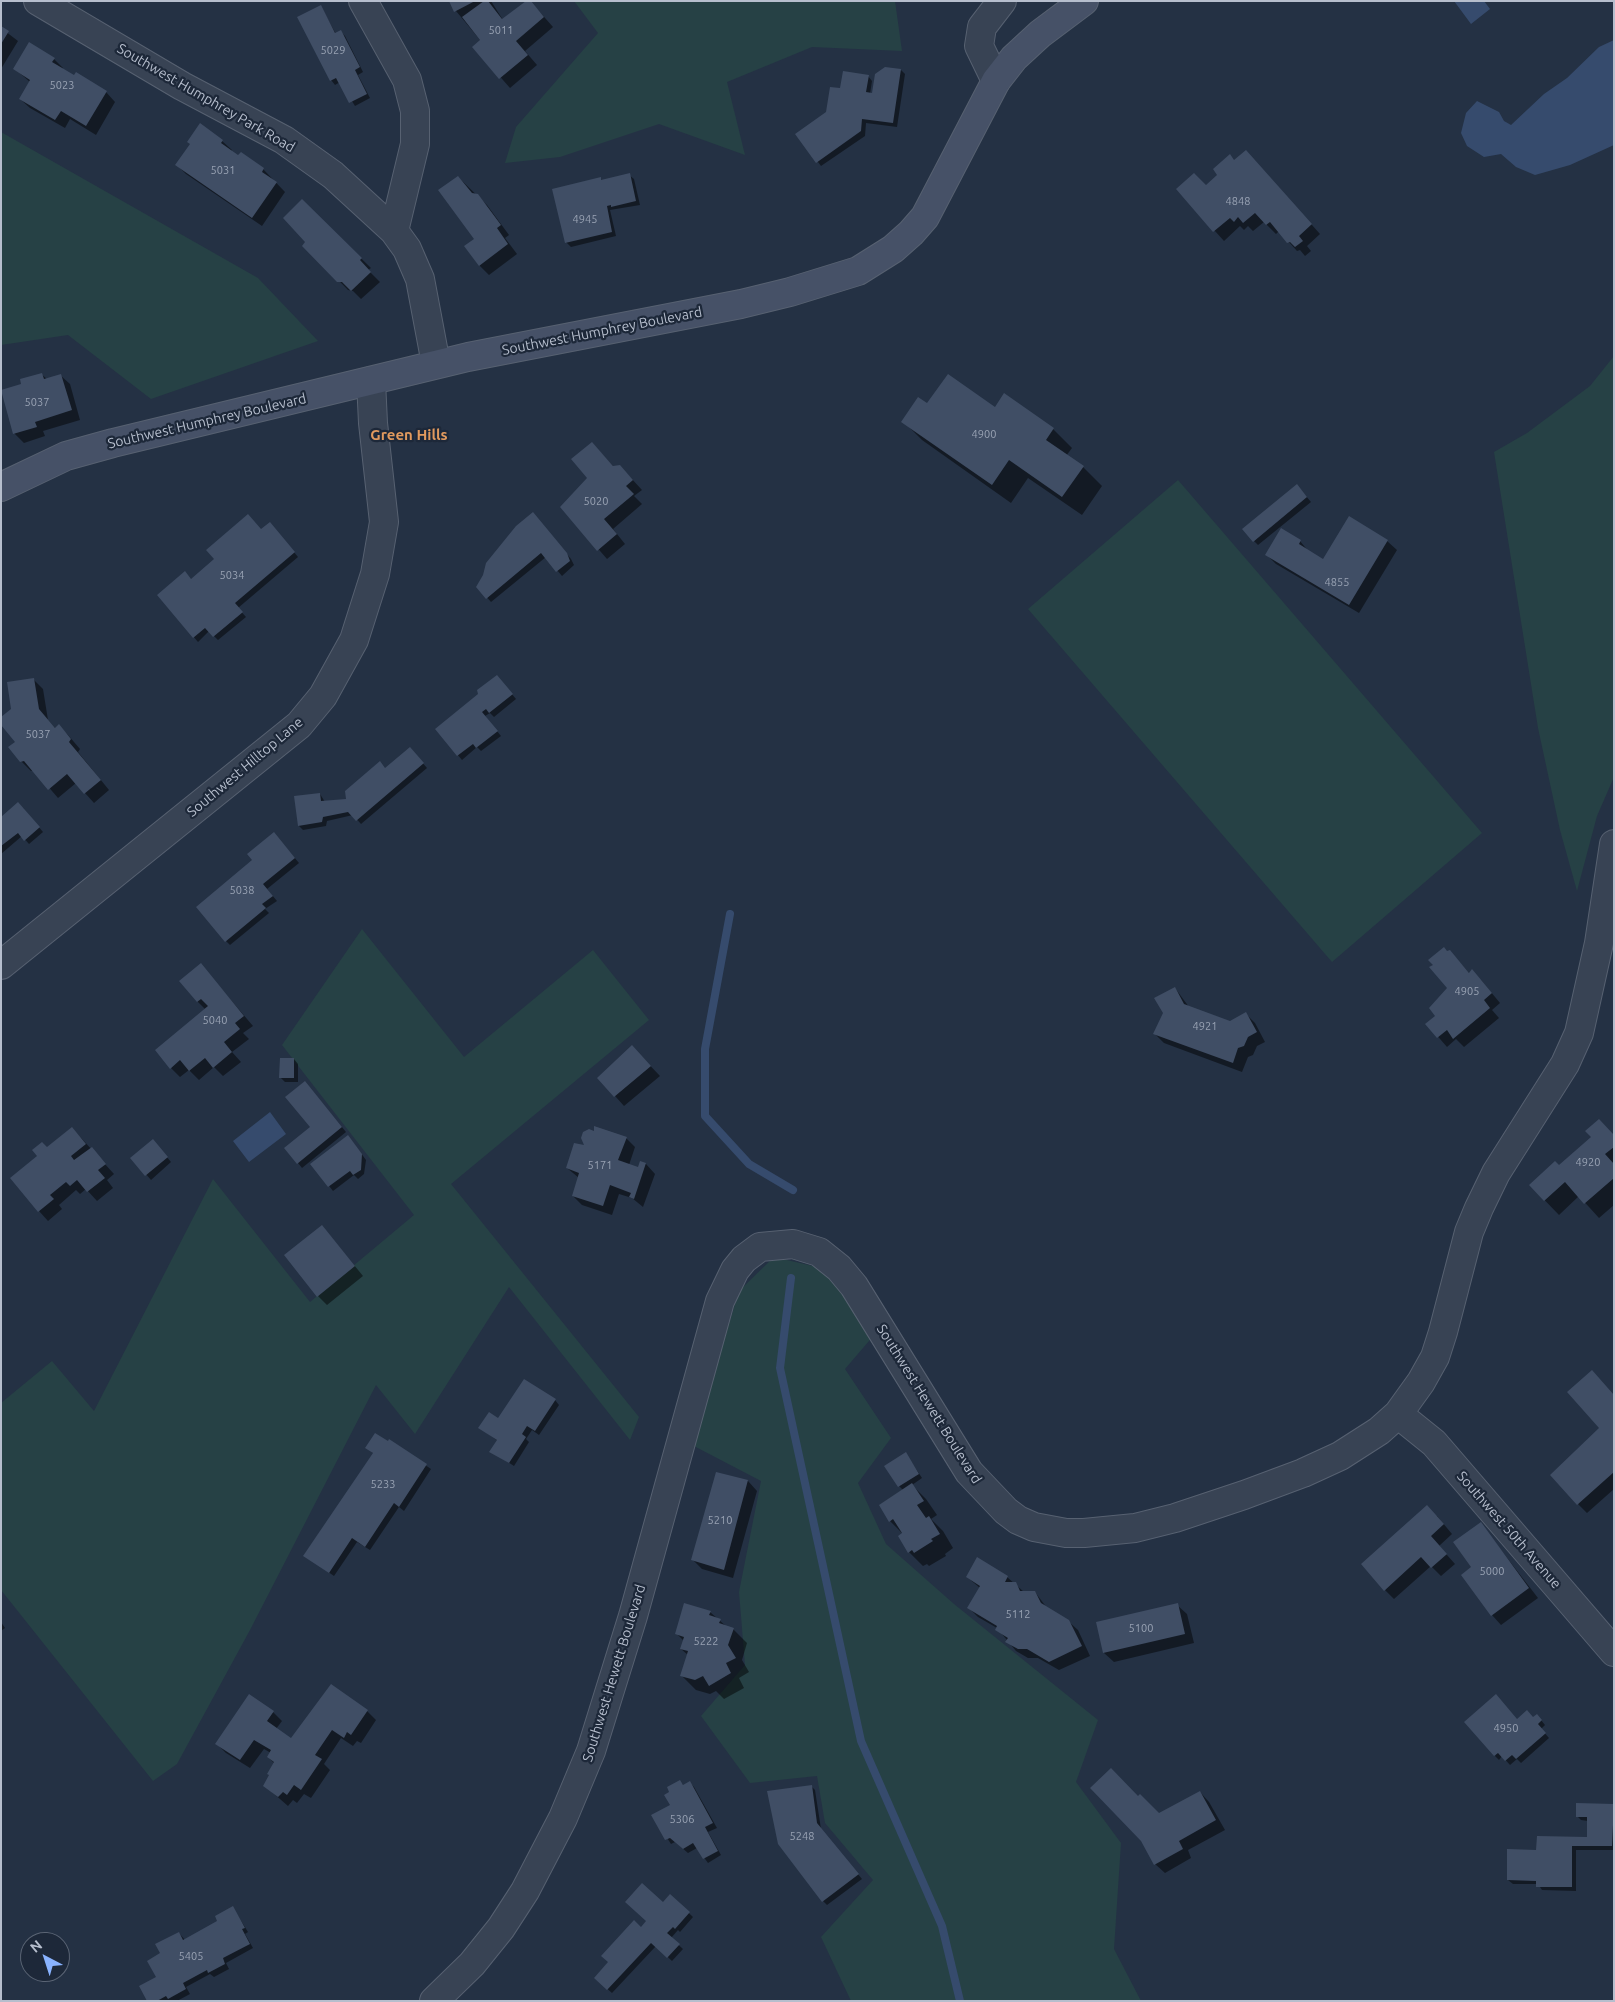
<!DOCTYPE html>
<html>
<head>
<meta charset="utf-8">
<style>
  body { margin:0 }
  #map { position:relative; width:1615px; height:2002px; overflow:hidden; background:#243144; font-family:Ubuntu,sans-serif }
  canvas { display:block }
  .frame { position:absolute; inset:0; border:2px solid #b6becd; pointer-events:none }
  .north { position:absolute; left:20px; top:1932px; width:50px; height:50px; box-sizing:border-box; background:#1d2839; border:1px solid #5a6474; border-radius:50%; rotate:320deg; font-size:14px; font-weight:700; line-height:20px; text-align:center; color:#b6becd }
  .north::after { content:''; display:block; margin:auto; width:18px; height:22px; background:#89b3ff; clip-path:polygon(50% 0,100% 100%,50% 72%,0 100%) }
</style>
</head>
<body>
<div id="map">
<canvas width="1615" height="2002"></canvas>
<div class="frame"></div>
<div class="north">N</div>
</div>
<script>
const ctx = document.querySelector('canvas').getContext('2d');
ctx.lineJoin = 'round';
function paint(path, color) { ctx.fillStyle = color; ctx.fill(path, 'evenodd'); }
const poly = rows => new Path2D(rows.map(r => 'M' + r).join(''));
function stroke(path, color, width, dash) { ctx.strokeStyle = color; ctx.lineWidth = width; ctx.lineCap = dash ? 'butt' : 'round'; ctx.setLineDash(dash || []); ctx.stroke(path); }
function drawText(font, color, halo, rows, align = 'center') {
  ctx.font = font + ' Ubuntu,sans-serif'; ctx.lineWidth = 4.5; ctx.setLineDash([]); ctx.textBaseline = 'middle'; ctx.strokeStyle = halo; ctx.fillStyle = color; for (const [text, x, y, turn = 0] of rows) {
    ctx.save(); ctx.translate(x, y); ctx.rotate((+turn || 0) * Math.PI / 180); ctx.textAlign = isNaN(turn) ? turn : align; if (halo) ctx.strokeText(text, 0, 0); ctx.fillText(text, 0, 0); ctx.restore();
  }
}
paint(poly([
  [574,1,895,1,902,51,812,47,727,82,745,155,659,124,560,157,505,163,516,127,598,33],
  [1,132,258,278,318,341,151,399,68,335,1,345],
  [1614,356,1614,777,1597,816,1577,891,1560,830,1538,728,1494,452,1527,433,1590,386],
  [1178,480,1482,833,1332,962,1028,609],
  [362,929,464,1057,593,950,649,1020,451,1184,639,1417,630,1440,509,1287,415,1434,376,1385,250,1630,177,1764,153,1781,1,1590,1,1403,52,1361,94,1411,213,1179,310,1302,414,1215,282,1045],
  [774,1257,830,1270,875,1334,845,1369,891,1438,858,1483,886,1544,954,1604,1098,1720,1076,1782,1121,1843,1114,1949,1141,2001,851,2001,821,1937,873,1880,825,1823,817,1776,750,1783,701,1716,745,1665,739,1592,761,1481,692,1445,739,1291]
]), '#264145');
paint(poly([
  [1454,1,1484,1,1490,9,1471,24],
  [1614,40,1614,145,1570,165,1535,175,1516,167,1501,154,1484,157,1467,146,1461,133,1466,113,1477,101,1499,112,1504,121,1511,125,1544,94,1567,78,1599,47],
  [270,1112,286,1134,249,1162,233,1141]
]), '#364b6d');
paint(poly([
  [451,1,491,1,503,20,538,10,553,27,525,51,537,65,510,88,474,47,481,41,456,11],
  [321,7,336,34,341,32,345,36,363,72,358,75,370,98,355,106,340,82,335,85,331,80],
  [1,28,18,41,1,69],
  [54,59,63,68,62,70,106,92,115,102,96,135,70,119,65,128,30,108,20,99,30,82,14,68],
  [901,70,905,74,897,127,866,123,865,136,821,166,797,134,827,113,841,90,868,76,872,81,870,94,873,94],
  [222,141,232,150,231,152,238,157,241,154,263,169,285,192,262,226,186,174,177,165,191,144],
  [1235,161,1255,161,1320,234,1307,246,1311,251,1305,256,1300,250,1297,251,1279,231,1276,234,1264,222,1253,231,1248,226,1244,230,1240,226,1224,241,1177,189,1206,187],
  [629,175,634,179,640,205,610,210,616,236,571,247,566,242,600,179,603,181],
  [458,177,487,205,509,235,505,238,517,254,489,275,479,265,476,240],
  [302,201,371,268,368,270,380,282,361,299,353,291,348,290,304,245,307,242],
  [41,374,47,379,60,375,70,384,80,420,43,431,45,436,24,443,14,433,23,385],
  [927,405,995,408,1053,429,1072,448,1066,456,1083,467,1102,486,1082,515,1028,478,1011,503,922,440,903,421],
  [592,443,614,467,620,466,642,490,634,496,642,504,613,529,625,544,607,559,562,507,588,478],
  [1301,490,1311,502,1258,545,1254,541],
  [537,518,571,559,574,565,562,576,546,557,491,602,478,587],
  [274,528,298,557,238,608,246,617,218,640,209,631,198,642,158,595,191,580,262,531],
  [1300,541,1309,552,1324,561,1387,541,1397,550,1359,613,1276,564,1267,555],
  [34,680,43,689,48,720,56,729,59,726,68,735,80,749,78,752,109,790,94,803,76,783,58,798,34,770,31,771,21,761,12,710],
  [501,681,516,699,494,717,490,713,485,716,501,736,481,751,477,747,462,760,436,729],
  [414,753,427,768,361,824,353,815,327,821,326,826,303,830,299,826,295,797,320,794,325,802,347,800,386,769],
  [23,808,43,832,29,844,22,836,1,854,1,818],
  [278,838,299,863,267,889,277,901,265,909,269,913,230,945,226,941,253,861],
  [1450,951,1469,973,1481,980,1500,1003,1492,1010,1499,1018,1464,1047,1456,1039,1447,1047,1427,1024,1437,1016,1449,988,1447,952],
  [201,965,253,1026,243,1033,249,1039,232,1052,241,1062,223,1076,214,1067,199,1080,189,1070,180,1077,171,1068,205,1009,197,1001],
  [1175,988,1189,1007,1230,1022,1246,1014,1255,1023,1265,1042,1257,1046,1253,1055,1248,1057,1242,1072,1164,1043,1155,1034],
  [641,1056,660,1076,624,1106,599,1078],
  [294,1059,298,1064,298,1082,285,1082,280,1077],
  [309,1087,346,1132,302,1168,286,1148,312,1127],
  [72,1128,114,1174,107,1180,113,1188,97,1201,86,1189,80,1194,76,1190,59,1205,62,1209,48,1221,39,1211,48,1149],
  [1614,1135,1614,1205,1599,1218,1579,1196,1559,1215,1530,1185],
  [626,1138,635,1147,629,1165,639,1168,641,1163,646,1164,655,1174,643,1207,632,1198,619,1194,612,1215,582,1205,573,1196,579,1178,567,1168,586,1146],
  [352,1141,366,1160,364,1174,358,1179,354,1175,333,1191,312,1164],
  [157,1145,171,1162,151,1180,132,1158],
  [322,1226,363,1276,327,1305,318,1296],
  [1614,1396,1614,1489,1587,1513,1578,1504,1601,1428],
  [555,1400,559,1405,539,1435,532,1430,526,1439,529,1442,514,1466,491,1451,498,1441,480,1428],
  [390,1441,431,1469,404,1511,399,1507,370,1550,357,1542,334,1576,304,1555,374,1454,367,1448],
  [906,1454,922,1478,912,1485,926,1499,937,1515,931,1519,943,1531,953,1548,945,1554,946,1556,929,1566,927,1564,923,1566,909,1552,900,1536,903,1534,890,1521,903,1490,899,1486],
  [717,1473,748,1481,757,1491,733,1578,702,1569,693,1560],
  [1437,1516,1452,1534,1439,1546,1455,1564,1441,1576,1431,1566,1394,1599,1385,1590],
  [1481,1524,1538,1598,1501,1625,1492,1615,1473,1567],
  [967,1577,1007,1577,1024,1592,1035,1592,1047,1608,1068,1621,1078,1630,1090,1656,1059,1670,1038,1658,1028,1658,1016,1651,997,1628,978,1617,969,1608,980,1588],
  [1177,1605,1187,1614,1194,1643,1114,1662,1104,1653,1098,1623],
  [710,1612,727,1627,733,1629,747,1643,742,1660,749,1672,739,1678,744,1688,724,1699,716,1691,710,1694,696,1690,682,1676,688,1655,681,1649,684,1641,677,1634],
  [1,1622,5,1628,1,1631],
  [367,1711,376,1720,361,1743,357,1741,353,1746,341,1738,324,1764,330,1770,311,1798,304,1794,297,1803,293,1800,288,1806,265,1786,275,1764,268,1757,271,1753,264,1749,250,1768,226,1753,217,1744,273,1712,282,1721,276,1729,291,1740],
  [1533,1719,1541,1720,1545,1725,1541,1729,1549,1738,1521,1763,1517,1759,1510,1765,1502,1756,1499,1760,1495,1756,1517,1720],
  [680,1782,684,1786,690,1783,694,1787,717,1828,708,1832,721,1855,708,1863,697,1848,688,1853,675,1842,671,1844,653,1816,672,1806],
  [811,1786,815,1790,821,1829,862,1879,827,1905,823,1901],
  [1200,1792,1209,1802,1225,1830,1188,1850,1191,1858,1165,1873,1155,1864,1138,1798,1159,1815],
  [1614,1805,1614,1850,1576,1850,1576,1891,1542,1890,1538,1884,1513,1884,1508,1880,1538,1851,1588,1838,1588,1821,1581,1820,1577,1816],
  [671,1896,693,1917,680,1932,678,1930,671,1938,683,1949,672,1961,656,1946,612,1993,595,1978],
  [233,1908,248,1932,245,1934,253,1948,226,1963,229,1969,214,1977,210,1974,186,1987,190,1994,177,2001,149,2001,158,1977,162,1954,179,1933,185,1940,219,1922]
]), '#0007');
stroke(poly([
  [730,914,705,1049,705,1116,749,1164,793,1190],
  [791,1278,780,1368,861,1741,942,1926,960,2001]
]), '#364b6d', 8);
paint(poly([
  [449,1,475,1,454,12],
  [484,1,488,1,502,19,526,1,531,1,544,17,516,41,528,55,499,79,472,47,480,40,462,17],
  [321,5,335,33,341,30,360,67,355,70,367,94,349,103,336,78,330,81,297,17],
  [1,26,9,31,1,44],
  [29,42,55,58,52,62,74,75,76,72,107,91,86,126,61,111,55,120,19,99,30,80,13,69],
  [885,67,901,69,893,123,862,119,861,131,816,163,795,134,826,112,830,87,840,88,843,71,869,75,866,92,872,93,875,74],
  [200,123,223,140,221,143,238,155,241,152,264,168,262,172,277,182,252,218,175,165,190,144,187,142],
  [1246,150,1312,224,1299,236,1303,241,1295,247,1290,242,1287,243,1270,222,1266,225,1255,213,1243,223,1238,217,1234,222,1230,218,1213,232,1176,189,1194,173,1206,185,1217,175,1213,169,1230,154,1234,160],
  [630,173,636,201,611,207,611,205,607,206,612,232,565,243,552,189,601,177,601,180],
  [458,176,472,193,478,194,501,225,497,228,508,244,479,266,464,246,474,239,438,190],
  [302,199,362,258,360,260,371,272,351,291,342,282,337,282,302,246,305,242,283,218],
  [42,373,44,379,61,374,72,410,35,422,37,427,13,434,1,390,21,384,20,379],
  [948,374,995,407,1004,393,1054,428,1046,440,1084,466,1062,497,1009,460,992,485,901,422,918,397,927,403],
  [592,442,613,466,620,465,633,480,626,486,634,494,604,519,617,534,597,551,560,507,587,478,571,459],
  [1297,484,1307,497,1253,542,1242,529],
  [533,512,567,553,570,561,556,572,541,553,486,599,476,587,483,575,486,563,516,526],
  [248,514,261,529,270,522,295,552,235,603,243,612,213,637,205,628,193,638,157,595,185,571,191,579,214,559,206,550],
  [1349,516,1388,540,1349,605,1265,555,1281,528,1301,540,1299,544,1323,559],
  [497,675,513,694,489,713,486,709,482,712,498,731,476,748,473,744,457,756,435,729,478,694,477,690],
  [34,678,39,709,55,728,59,724,71,739,69,742,101,780,84,794,67,774,48,790,24,761,20,762,8,747,15,742,1,725,1,717,11,709,7,682],
  [410,747,424,763,356,821,348,812,323,817,322,822,298,826,294,796,320,793,321,801,346,799,345,791,380,761,385,768],
  [18,802,40,827,24,841,18,833,1,846,1,817],
  [274,832,295,858,263,884,273,896,262,904,266,908,225,942,196,907,252,860,247,854],
  [1444,947,1447,951,1450,950,1469,973,1472,969,1492,993,1484,1000,1490,1008,1453,1039,1447,1030,1437,1038,1425,1024,1435,1016,1429,1008,1447,988,1429,967,1433,965,1428,960],
  [201,963,244,1016,235,1023,240,1029,224,1042,232,1052,213,1068,205,1058,189,1071,180,1060,170,1069,155,1050,208,1006,201,999,197,1002,179,981],
  [1175,987,1184,1004,1230,1021,1246,1012,1257,1032,1248,1037,1244,1046,1238,1048,1233,1063,1153,1034,1163,1013,1154,998],
  [632,1045,651,1066,614,1097,597,1078],
  [280,1058,294,1058,294,1078,279,1078],
  [305,1081,342,1127,297,1164,284,1148,310,1127,285,1097],
  [1599,1119,1614,1135,1614,1147,1605,1154,1614,1164,1614,1178,1584,1204,1565,1182,1544,1201,1529,1185,1555,1161,1559,1165,1591,1137,1585,1131],
  [594,1126,627,1137,618,1160,638,1167,640,1161,646,1163,634,1199,629,1197,631,1193,610,1185,603,1206,572,1196,579,1173,566,1168,574,1143,584,1145,581,1138,583,1132,589,1129,594,1131],
  [72,1127,86,1144,71,1156,74,1160,92,1147,106,1164,98,1170,105,1178,87,1192,77,1180,70,1186,66,1182,50,1195,54,1199,38,1212,10,1178,37,1156,32,1150,42,1142,47,1147],
  [348,1135,362,1154,361,1170,353,1175,350,1171,328,1187,310,1164],
  [153,1139,168,1157,145,1176,130,1158],
  [322,1225,355,1266,317,1297,284,1255],
  [1592,1370,1614,1395,1614,1472,1577,1505,1550,1475,1599,1428,1567,1392],
  [524,1379,556,1399,535,1431,527,1426,522,1434,526,1437,509,1463,489,1452,497,1440,478,1428,489,1412,498,1418],
  [375,1433,388,1441,389,1439,427,1464,399,1507,394,1503,365,1547,352,1538,329,1573,303,1556,373,1453,365,1448],
  [906,1452,919,1474,898,1487,884,1466],
  [716,1472,748,1480,724,1570,691,1560],
  [912,1483,924,1501,917,1505,926,1518,929,1516,940,1534,931,1539,933,1541,914,1553,912,1550,908,1553,898,1536,902,1533,893,1519,889,1522,879,1505],
  [1427,1505,1444,1524,1431,1536,1447,1554,1431,1568,1421,1557,1384,1591,1361,1564],
  [1481,1522,1529,1588,1491,1616,1461,1575,1471,1567,1453,1542],
  [977,1557,1008,1576,1005,1582,1016,1582,1020,1591,1035,1591,1041,1603,1069,1620,1082,1646,1049,1662,1027,1649,1018,1649,1005,1642,1008,1638,995,1630,997,1626,967,1608,980,1586,966,1577],
  [684,1603,711,1611,709,1615,721,1619,719,1623,734,1628,728,1645,736,1658,726,1663,731,1673,709,1686,703,1676,695,1680,680,1676,688,1651,680,1649,684,1637,675,1634],
  [1178,1603,1185,1634,1103,1653,1096,1622],
  [331,1684,368,1710,351,1735,347,1732,344,1738,332,1730,315,1755,322,1759,301,1790,294,1785,287,1795,283,1792,278,1797,263,1786,269,1775,267,1774,274,1762,267,1757,271,1750,254,1740,240,1760,215,1744,249,1694,274,1711,267,1721,291,1738],
  [1496,1694,1517,1719,1527,1710,1533,1717,1537,1714,1542,1720,1538,1724,1546,1733,1516,1759,1512,1755,1505,1761,1498,1753,1494,1756,1464,1722],
  [1111,1768,1138,1796,1140,1794,1159,1813,1200,1791,1216,1820,1179,1841,1183,1849,1154,1865,1141,1841,1090,1788],
  [680,1780,683,1785,690,1781,713,1823,705,1827,718,1851,703,1859,693,1843,683,1849,670,1838,665,1840,651,1815,670,1805,664,1795,669,1792,667,1787],
  [812,1785,817,1823,859,1874,822,1902,778,1844,767,1791],
  [1576,1803,1614,1804,1612,1846,1572,1846,1572,1887,1536,1887,1536,1881,1507,1880,1507,1849,1536,1850,1537,1836,1587,1837,1587,1817,1576,1817],
  [642,1883,663,1902,670,1894,690,1912,675,1929,673,1927,667,1933,680,1944,667,1958,651,1943,607,1990,594,1978,608,1962,601,1956,634,1920,641,1927,646,1921,625,1902],
  [233,1906,245,1928,242,1929,250,1944,223,1958,225,1964,208,1973,207,1970,183,1983,186,1989,168,1999,166,1996,157,2001,147,2001,139,1986,156,1977,147,1961,160,1953,155,1944,179,1932,183,1940,217,1921,215,1916]
]), '#404e65');
const minor = poly([
  [38,1,182,86,284,140,333,175,394,231,407,249,420,279,436,364],
  [363,1,407,80,415,111,415,144,394,231],
  [996,81,979,46,982,27,1002,1],
  [1,965,299,725,323,696,354,640,375,574,384,522,373,423,371,381],
  [1398,1414,1434,1443,1614,1652],
  [434,2001,472,1964,501,1928,525,1891,563,1818,591,1751,633,1616,720,1301,735,1270,744,1259,760,1247,793,1244,819,1252,839,1268,854,1286,969,1472,1006,1511,1018,1520,1034,1527,1066,1533,1084,1533,1135,1528,1175,1518,1244,1495,1303,1473,1340,1456,1379,1431,1398,1414,1421,1382,1435,1357,1443,1332,1469,1232,1479,1208,1496,1173,1565,1064,1579,1033,1599,943,1614,844]
]);
const secondary = poly([
  [1,487,66,456,113,443,468,357,741,304,790,292,858,271,893,249,911,233,925,217,996,81,1014,58,1040,34,1084,1]
]);
stroke(minor, '#576171', 30);
stroke(secondary, '#576171', 30);
stroke(minor, '#384354', 28);
stroke(secondary, '#465167', 28);
drawText('11px', '#98a2b3', null, [
  ["5011",501,30],
  ["5029",333,50],
  ["5023",62,85],
  ["5031",223,170],
  ["4848",1238,201],
  ["4945",585,219],
  ["5037",37,402],
  ["4900",984,434],
  ["5020",596,501],
  ["5034",232,575],
  ["4855",1337,582],
  ["5037",38,734],
  ["5038",242,890],
  ["4905",1467,991],
  ["5040",215,1020],
  ["4921",1205,1026],
  ["4920",1588,1162],
  ["5171",600,1165],
  ["5233",383,1484],
  ["5210",720,1520],
  ["5000",1492,1571],
  ["5112",1018,1614],
  ["5100",1141,1628],
  ["5222",706,1641],
  ["4950",1506,1728],
  ["5306",682,1819],
  ["5248",802,1836],
  ["5405",191,1956]
]);
drawText('14px', '#b6becd', '#1d2839', [
  ["Southwest Humphrey Park Road",206,98,30],
  ["Southwest Humphrey Boulevard",602,331,-11],
  ["Southwest Humphrey Boulevard",207,421,-13],
  ["Southwest Hilltop Lane",245,767,-40],
  ["Southwest Hewett Boulevard",929,1404,58],
  ["Southwest 50th Avenue",1509,1530,49],
  ["Southwest Hewett Boulevard",614,1673,-73]
]);
drawText('bold 15px', '#e19a5e', '#1d2839', [
  ["Green Hills",409,435]
]);
</script>
</body>
</html>
